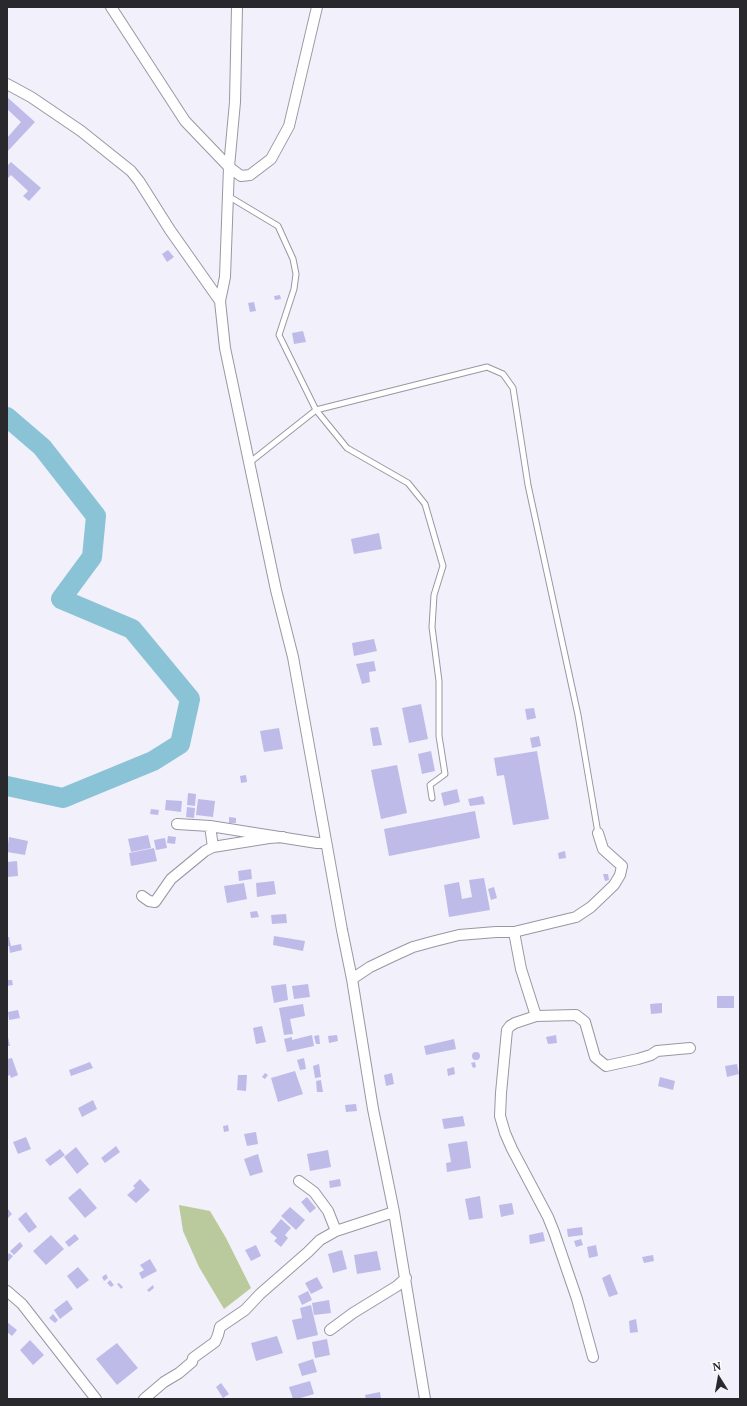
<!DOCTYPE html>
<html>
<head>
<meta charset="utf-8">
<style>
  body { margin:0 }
  #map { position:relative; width:747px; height:1406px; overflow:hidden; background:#f1f0fb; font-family:"PT Serif",serif }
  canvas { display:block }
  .frame { position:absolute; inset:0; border:8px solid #29292d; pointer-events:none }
  .north { position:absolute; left:699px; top:1358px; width:40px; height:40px; -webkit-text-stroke:3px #fff; paint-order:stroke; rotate:349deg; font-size:11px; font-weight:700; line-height:16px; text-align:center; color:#29292d }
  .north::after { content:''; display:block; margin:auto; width:14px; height:18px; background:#29292d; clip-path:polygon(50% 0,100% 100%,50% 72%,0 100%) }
</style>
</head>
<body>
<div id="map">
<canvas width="747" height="1406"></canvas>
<div class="frame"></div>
<div class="north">N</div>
</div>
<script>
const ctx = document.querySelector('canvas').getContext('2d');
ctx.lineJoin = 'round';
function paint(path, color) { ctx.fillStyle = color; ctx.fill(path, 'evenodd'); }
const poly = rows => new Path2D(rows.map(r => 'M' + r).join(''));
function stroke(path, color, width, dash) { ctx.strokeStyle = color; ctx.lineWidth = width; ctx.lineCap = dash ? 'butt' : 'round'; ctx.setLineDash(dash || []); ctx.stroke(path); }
paint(poly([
  [179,1205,210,1211,226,1238,251,1288,224,1309,199,1267,183,1231]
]), '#baca9c');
stroke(poly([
  [7,417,42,447,96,516,92,557,61,599,132,629,190,699,180,744,153,761,63,798,7,786]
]), '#8ac3d6', 20);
paint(poly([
  [7,97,35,122,7,152,7,138,21,122,7,109],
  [11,162,41,188,29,201,23,196,28,191,11,175,7,179,7,166],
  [168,250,174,257,167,262,162,254],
  [280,295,281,299,275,300,274,296],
  [254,302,256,311,250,312,248,303],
  [303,331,306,342,294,344,292,333],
  [379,533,382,549,354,554,351,539],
  [374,639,377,651,354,656,352,643],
  [374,661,376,671,369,672,370,682,362,684,356,664],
  [421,704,428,739,409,743,402,708],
  [534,708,536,718,527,720,525,709],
  [378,727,382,745,373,746,370,728],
  [279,728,283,749,264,752,260,731],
  [539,736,541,746,532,748,530,738],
  [431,751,435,771,422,774,418,754],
  [537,751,549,819,513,825,504,775,497,776,494,758],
  [397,765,407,813,381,819,371,770],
  [246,775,247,782,241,783,240,776],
  [457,789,460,802,444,806,441,793],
  [188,793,196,794,195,806,187,805],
  [483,796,485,804,470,806,468,799],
  [198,799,215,801,213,817,196,815],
  [166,800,182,801,181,812,165,810],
  [187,807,195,808,194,818,186,817],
  [151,809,159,810,158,815,150,814],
  [475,811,480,838,389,856,384,829],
  [229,817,236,818,236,823,229,823],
  [148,835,151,848,131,852,128,839],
  [168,836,176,837,175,844,167,843],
  [9,837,28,841,25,855,7,852],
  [165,838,167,848,156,850,154,840],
  [154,848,157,861,131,866,129,853],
  [565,851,566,858,559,859,558,853],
  [17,861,18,876,7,877,7,862],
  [251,869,252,879,239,881,238,871],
  [603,874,608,874,609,880,605,881],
  [484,878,490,910,449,917,444,885,459,882,462,899,472,897,469,880],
  [274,881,276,894,257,897,256,883],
  [244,883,247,899,227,903,224,886],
  [494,887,497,898,491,900,488,889],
  [257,911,259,917,251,918,250,912],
  [286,914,287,923,272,924,271,915],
  [274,936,305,941,303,951,273,945],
  [7,937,9,937,11,946,21,944,22,950,10,953,9,946,7,946],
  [7,980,12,980,13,985,7,986],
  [286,984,288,1000,274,1003,271,986],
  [308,984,310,997,294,999,292,986],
  [717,996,734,996,734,1008,717,1008],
  [662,1003,662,1013,651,1014,650,1004],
  [303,1004,305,1016,290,1019,293,1034,284,1035,279,1008],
  [18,1010,20,1018,9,1020,8,1012],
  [262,1026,266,1042,256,1044,253,1028],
  [7,1033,10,1046,7,1046],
  [312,1035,314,1046,287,1052,284,1039,292,1037,292,1040],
  [319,1035,320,1044,316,1044,314,1036],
  [337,1035,338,1041,329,1043,328,1036],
  [556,1035,557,1043,548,1044,546,1037],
  [454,1039,456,1049,426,1055,424,1046],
  '472 1056a4 4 0 1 1 8 0a4 4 0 1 1-8 0Z',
  [12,1058,18,1075,11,1078,10,1075,7,1076,7,1059],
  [304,1058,306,1069,300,1070,297,1060],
  [90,1062,93,1068,71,1076,69,1070],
  [475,1062,476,1067,473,1068,471,1063],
  [319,1064,321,1077,315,1078,313,1066],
  [737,1064,739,1074,727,1077,725,1066],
  [454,1067,455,1074,448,1076,447,1069],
  [295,1071,303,1094,278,1102,271,1078],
  [265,1073,268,1075,265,1079,262,1077],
  [392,1073,394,1084,386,1086,384,1075],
  [238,1075,247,1075,246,1091,237,1090],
  [660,1077,675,1081,673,1090,658,1086],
  [321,1080,323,1092,317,1092,316,1081],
  [93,1100,97,1109,82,1117,78,1108],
  [356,1104,357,1111,346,1112,345,1105],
  [463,1116,465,1126,444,1129,442,1119],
  [228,1125,229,1131,224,1132,223,1126],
  [256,1132,258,1144,247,1146,244,1134],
  [26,1137,31,1149,18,1154,13,1142],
  [467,1141,471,1168,447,1172,446,1163,451,1162,448,1144],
  [116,1146,120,1152,105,1163,101,1158],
  [76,1147,89,1164,77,1174,64,1157],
  [60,1149,65,1155,50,1166,45,1160],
  [328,1150,331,1167,310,1171,307,1154],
  [258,1154,263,1172,250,1176,244,1159],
  [140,1179,150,1190,136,1203,127,1195,135,1188,133,1186],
  [340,1179,341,1186,330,1188,329,1181],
  [80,1188,97,1208,85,1218,68,1198],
  [480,1196,483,1218,469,1220,465,1199],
  [307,1197,316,1208,310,1213,301,1202],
  [512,1203,514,1214,501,1217,499,1205],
  [290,1207,305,1220,296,1230,281,1216],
  [8,1209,12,1214,7,1219,7,1210],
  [26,1212,37,1227,29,1233,18,1219],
  [281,1219,291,1228,285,1235,288,1238,281,1247,274,1241,277,1238,270,1232],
  [582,1227,583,1235,568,1237,567,1229],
  [543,1232,545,1241,530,1244,529,1235],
  [75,1234,79,1239,69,1247,65,1242],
  [51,1235,64,1249,46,1265,33,1251],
  [581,1239,583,1245,576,1247,574,1241],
  [20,1242,23,1246,14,1255,10,1251],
  [256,1245,261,1256,251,1261,245,1250],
  [596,1245,598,1256,589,1258,587,1247],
  [342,1250,347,1269,333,1273,328,1254],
  [377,1251,381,1270,357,1274,354,1255],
  [9,1253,13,1256,7,1263,7,1256],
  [653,1255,654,1261,644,1263,642,1257],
  [150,1259,157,1271,142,1279,139,1273,144,1270,140,1265],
  [78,1267,89,1280,77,1289,67,1276],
  [106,1274,108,1278,104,1281,102,1277],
  [610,1274,618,1294,609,1297,602,1278],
  [317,1277,323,1288,311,1294,305,1283],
  [110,1280,114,1285,111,1287,107,1283],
  [119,1283,123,1287,121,1289,117,1284],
  [153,1285,154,1288,149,1292,147,1290],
  [308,1291,312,1300,302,1305,298,1296],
  [67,1300,73,1309,60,1319,54,1310],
  [329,1300,331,1313,314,1315,312,1303],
  [311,1305,318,1335,297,1340,292,1320,302,1318,300,1308],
  [53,1314,58,1320,55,1323,49,1318],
  [636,1319,638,1332,630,1333,629,1321],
  [7,1322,17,1330,12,1336,7,1332],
  [277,1336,283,1353,256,1361,251,1343],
  [327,1339,330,1355,315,1358,312,1342],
  [30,1340,44,1355,33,1365,20,1350],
  [117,1343,138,1368,117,1385,96,1359],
  [313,1359,317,1372,302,1376,298,1364],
  [310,1381,314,1394,297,1399,293,1399,289,1387],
  [221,1383,229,1394,223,1398,216,1387],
  [380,1392,381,1399,366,1399,365,1395]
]), '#bebbe9');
const service = poly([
  [228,196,278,226,293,259,296,274,294,289,279,335,316,410,347,448,408,483,425,504,443,566,434,595,432,627,439,681,439,736,445,774,430,785,432,798],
  [249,463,316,410,487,367,503,374,513,388,528,485,578,715,598,833]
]);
const minor = poly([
  [111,7,185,121,229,167,241,176,250,175,271,159,289,126,317,7],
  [237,7,235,102,229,167,225,277,220,301,225,348,276,590,293,657,342,930,352,979,373,1109,394,1212,425,1399],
  [7,84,31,97,81,131,131,171,139,181,170,230,220,301],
  [177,824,210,826,317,843,326,843],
  [210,826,213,847],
  [142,896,149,901,155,902,171,879,205,851,213,847,269,838,283,837],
  [514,932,521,969,536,1016,576,1015,585,1022,595,1057,606,1066,638,1059,651,1055,657,1051,690,1048],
  [352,979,370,967,391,957,413,947,435,941,459,935,496,932,514,932,576,917,591,907,614,885,620,875,622,866,603,849,598,833],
  [536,1016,515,1023,510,1026,507,1030,501,1093,500,1116,505,1133,512,1149,548,1217,554,1232,577,1299,593,1357],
  [299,1181,314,1192,328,1211,336,1231],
  [7,1291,22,1304,96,1399],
  [330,1330,353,1313,397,1286,406,1278],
  [144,1399,164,1382,179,1373,192,1362,193,1358,215,1342,218,1335,220,1327,245,1310,260,1294,308,1252,320,1240,336,1231,394,1212]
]);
stroke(service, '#9898a2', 7);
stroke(minor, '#9898a2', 12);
stroke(service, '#fff', 5);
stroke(minor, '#fff', 10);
</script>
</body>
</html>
